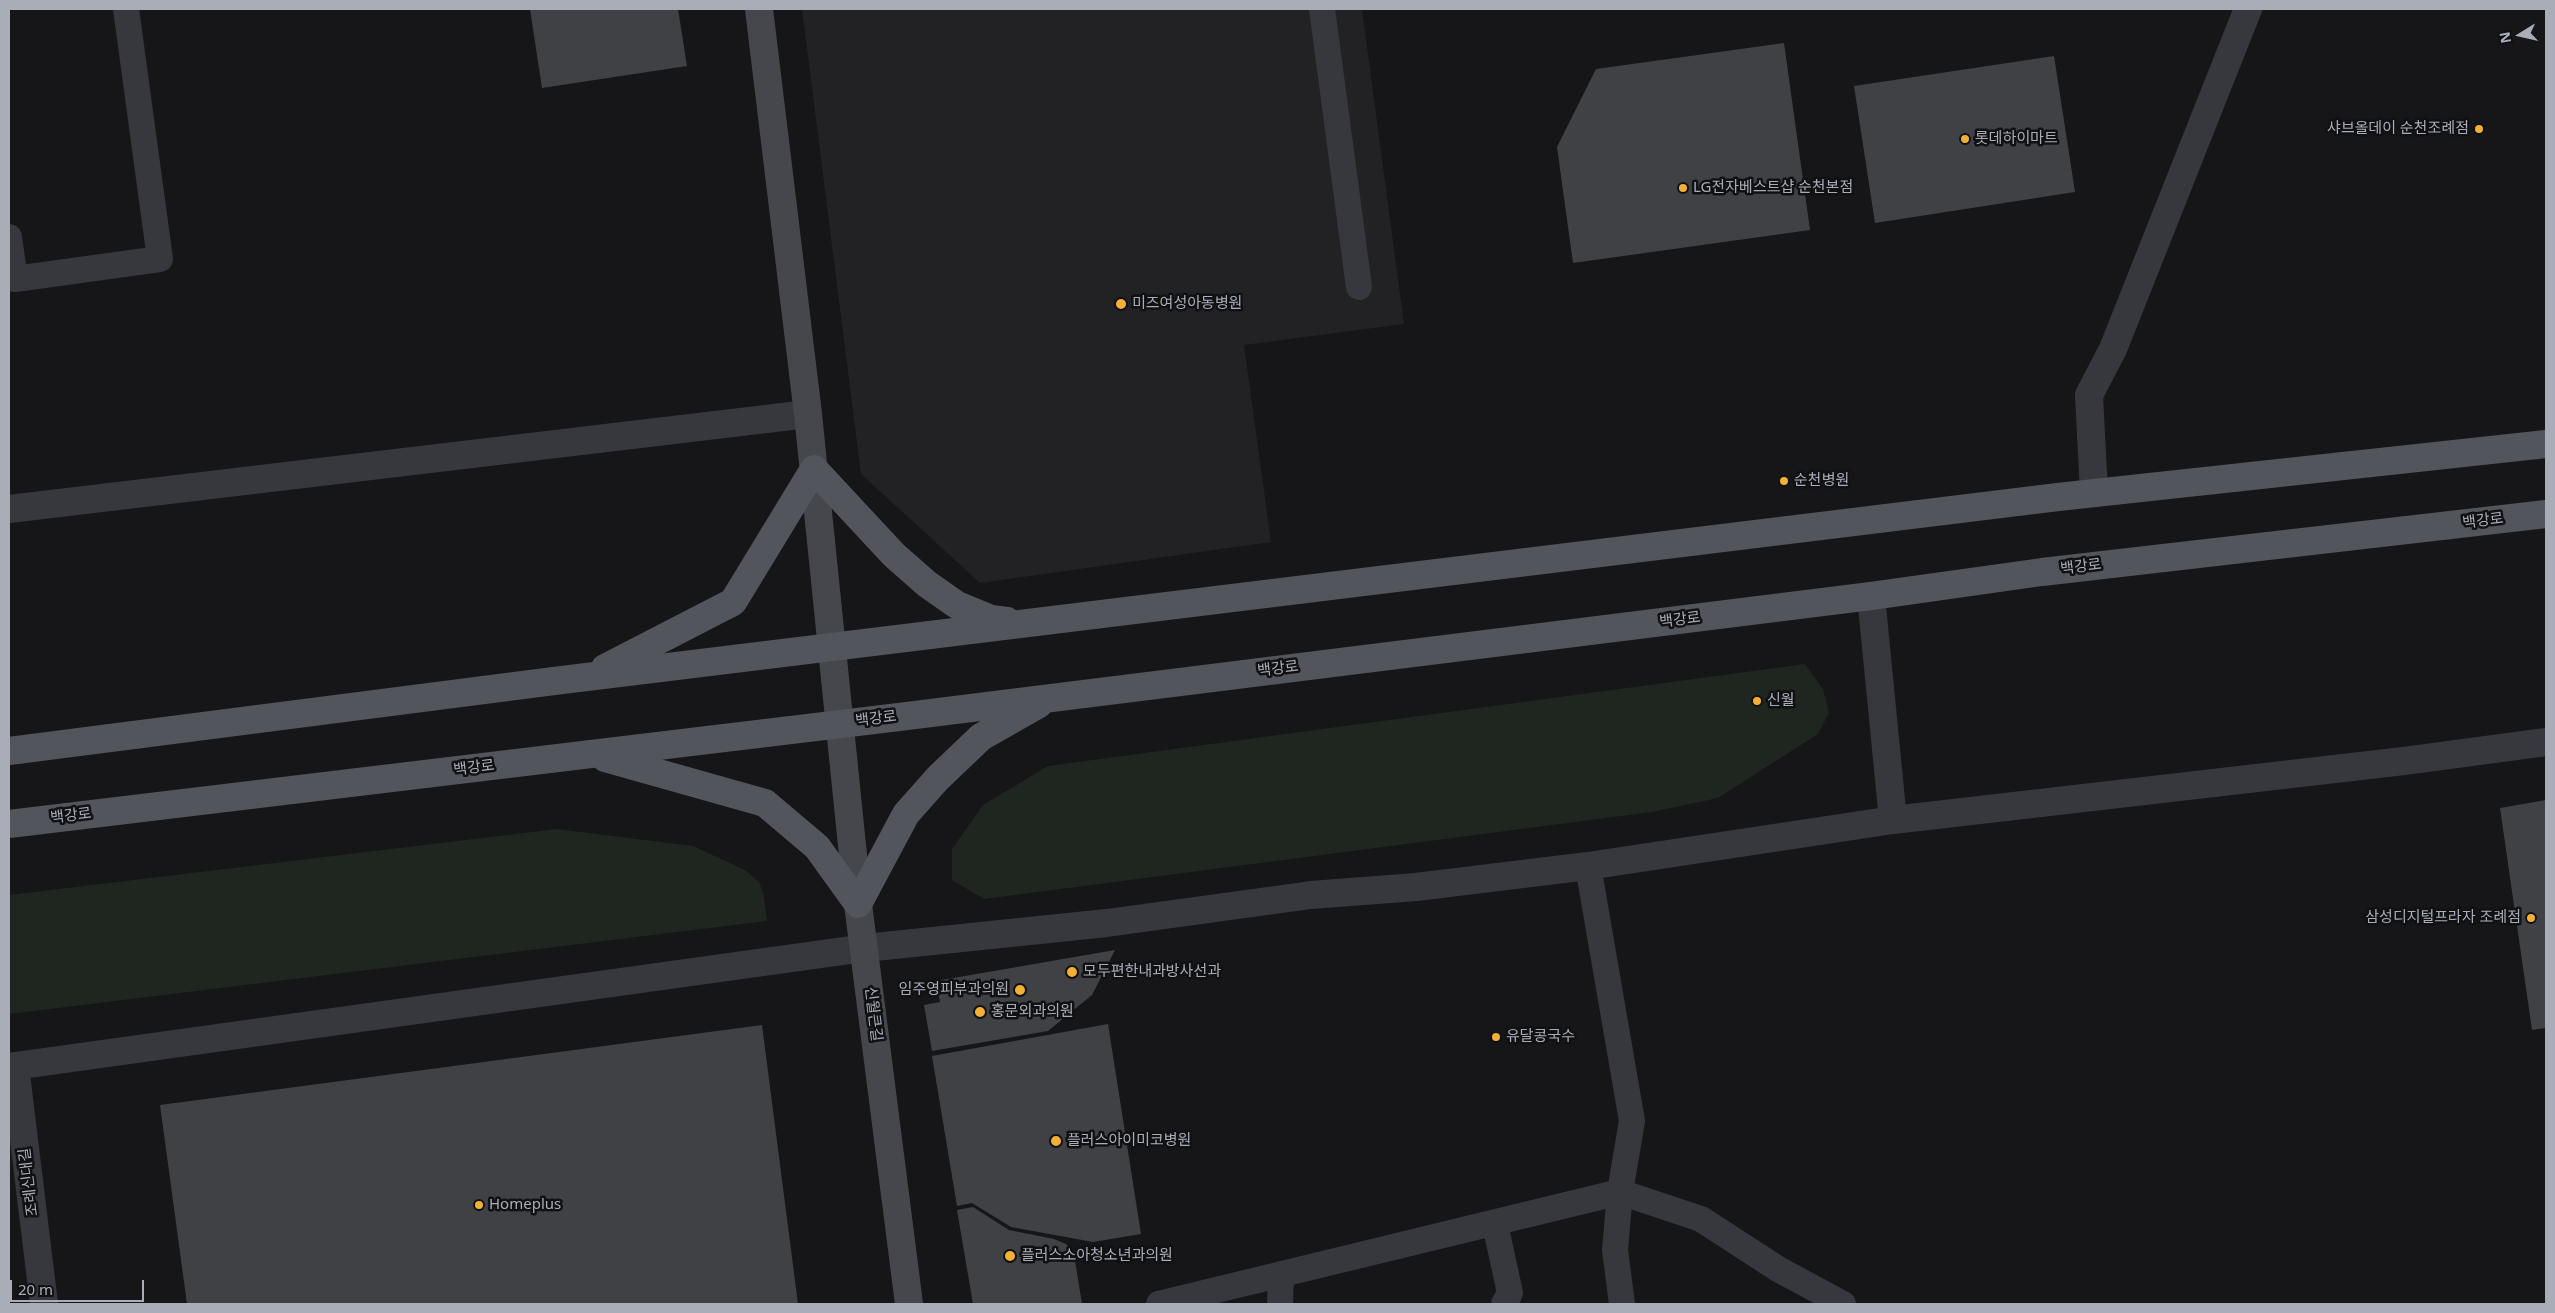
<!DOCTYPE html>
<html>
<head>
<meta charset="utf-8">
<style>
  body { margin:0 }
  #map { position:relative; width:2555px; height:1313px; overflow:hidden; background:#161618; font-family:"Noto Sans",sans-serif }
  canvas { display:block }
  .frame { position:absolute; inset:0; border:10px solid #a8adb8; pointer-events:none }
  .north { position:absolute; left:2495px; top:10px; width:50px; height:50px; -webkit-text-stroke:4px #111113; paint-order:stroke; rotate:260deg; font-size:14px; font-weight:700; line-height:20px; text-align:center; color:#a8adb8 }
  .north::after { content:''; display:block; margin:auto; width:18px; height:22px; background:#a8adb8; clip-path:polygon(50% 0,100% 100%,50% 72%,0 100%) }
  .scale { position:absolute; left:10px; top:1280px; width:134px; height:22px; box-sizing:border-box; border:2px solid #a8adb8; border-top:0; padding-left:6px; font-size:15px; line-height:18px; white-space:nowrap; color:#a8adb8; -webkit-text-stroke:4px #111113; paint-order:stroke }
</style>
</head>
<body>
<div id="map">
<canvas width="2555" height="1313"></canvas>
<div class="frame"></div>
<div class="north">N</div>
<div class="scale">20 m</div>
</div>
<script>
const ctx = document.querySelector('canvas').getContext('2d');
ctx.lineJoin = 'round';
function paint(path, color) { ctx.fillStyle = color; ctx.fill(path, 'evenodd'); }
const poly = rows => new Path2D(rows.map(r => 'M' + r).join(''));
function stroke(path, color, width, dash) { ctx.strokeStyle = color; ctx.lineWidth = width; ctx.lineCap = dash ? 'butt' : 'round'; ctx.setLineDash(dash || []); ctx.stroke(path); }
function drawText(font, color, halo, rows, align = 'center') {
  ctx.font = font + ' "Noto Sans","Noto Sans KR",sans-serif'; ctx.lineWidth = 5; ctx.setLineDash([]); ctx.textBaseline = 'middle'; ctx.strokeStyle = halo; ctx.fillStyle = color; for (const [text, x, y, turn = 0] of rows) {
    ctx.save(); ctx.translate(x, y); ctx.rotate((+turn || 0) * Math.PI / 180); ctx.textAlign = isNaN(turn) ? turn : align; if (halo) ctx.strokeText(text, 0, 0); ctx.fillText(text, 0, 0); ctx.restore();
  }
}
paint(poly([
  [802,9,1362,9,1404,324,1244,345,1271,542,980,583,861,474]
]), '#222225');
paint(poly([
  [1805,664,1823,689,1829,713,1818,734,1718,798,1652,812,984,899,952,880,952,849,983,805,1048,766],
  [557,829,693,846,745,870,759,882,764,896,767,921,9,1014,9,895]
]), '#1e261f');
paint(poly([
  [530,9,678,9,687,66,542,88],
  [1784,43,1810,230,1573,263,1557,147,1596,69],
  [2054,56,2075,192,1875,223,1854,86],
  [2546,800,2546,1028,2532,1030,2500,808],
  [1115,950,1092,995,1048,1031,932,1051,924,1005,940,1002,936,981],
  [1108,1024,1141,1234,1093,1242,1011,1227,972,1203,957,1206,932,1056],
  [762,1025,798,1304,187,1304,160,1105],
  [973,1207,1009,1230,1054,1239,1066,1244,1074,1254,1082,1304,973,1304,957,1210]
]), '#404145');
stroke(poly([
  [1322,9,1359,287],
  [9,237,15,279,160,259,126,9],
  [1588,866,1632,1121,1620,1192,1701,1219,1778,1269,1843,1304],
  [1495,1224,1510,1293,1504,1304],
  [1159,1304,1620,1192,1615,1250,1622,1304],
  [1280,1304,1281,1275]
]), '#37383d', 26);
stroke(poly([
  [2094,493,2089,395,2113,349,2248,9],
  [9,509,808,414],
  [1893,820,2404,761,2546,742],
  [15,1066,865,948,1107,923,1311,895,1416,887,1588,866,1893,820,1871,596],
  [9,1067,15,1066,44,1304]
]), '#37383d', 28);
stroke(poly([
  [759,9,808,414,858,904,909,1304]
]), '#45474d', 28);
stroke(poly([
  [605,668,733,602,814,469,894,555,927,584,957,605,991,619,1007,621],
  [9,751,554,681,2058,497,2546,444],
  [605,758,765,803,817,847,858,904,906,814,938,778,981,737,1039,704],
  [9,824,899,717,1871,596,2042,572,2546,514]
]), '#53555c', 28);
for (const [x, y, r, color] of [
  [2479,129,5,"#f2b134"],
  [1965,139,5,"#f2b134"],
  [1683,188,5,"#f2b134"],
  [1121,304,6,"#f2b134"],
  [1784,481,5,"#f2b134"],
  [1757,701,5,"#f2b134"],
  [2531,918,5,"#f2b134"],
  [1072,972,6,"#f2b134"],
  [1020,990,6,"#f2b134"],
  [980,1012,6,"#f2b134"],
  [1496,1037,5,"#f2b134"],
  [1056,1141,6,"#f2b134"],
  [479,1205,5,"#f2b134"],
  [1010,1256,6,"#f2b134"]
]) { const dot = new Path2D(); dot.arc(x, y, r, 0, 2 * Math.PI); ctx.fillStyle = color; ctx.fill(dot); stroke(dot, '#111113', 2); }
drawText('15px', '#a8adb8', '#111113', [
  ["샤브올데이 순천조례점",2469,129,"right"],
  ["롯데하이마트",1975,139],
  ["LG전자베스트샵 순천본점",1693,188],
  ["미즈여성아동병원",1132,304],
  ["순천병원",1794,481],
  ["신월",1767,701],
  ["삼성디지털프라자 조례점",2521,918,"right"],
  ["모두편한내과방사선과",1083,972],
  ["임주영피부과의원",1009,990,"right"],
  ["홍문외과의원",991,1012],
  ["유달콩국수",1506,1037],
  ["플러스아이미코병원",1067,1141],
  ["Homeplus",489,1205],
  ["플러스소아청소년과의원",1021,1256]
], 'left');
drawText('15px', '#a8adb8', '#111113', [
  ["백강로",2483,521,-7],
  ["백강로",2081,567,-7],
  ["백강로",1680,620,-7],
  ["백강로",1278,669,-7],
  ["백강로",876,719,-7],
  ["백강로",474,768,-7],
  ["백강로",71,816,-7],
  ["신월큰길",873,1014,83],
  ["조례신대길",29,1182,-97]
]);
</script>
</body>
</html>
